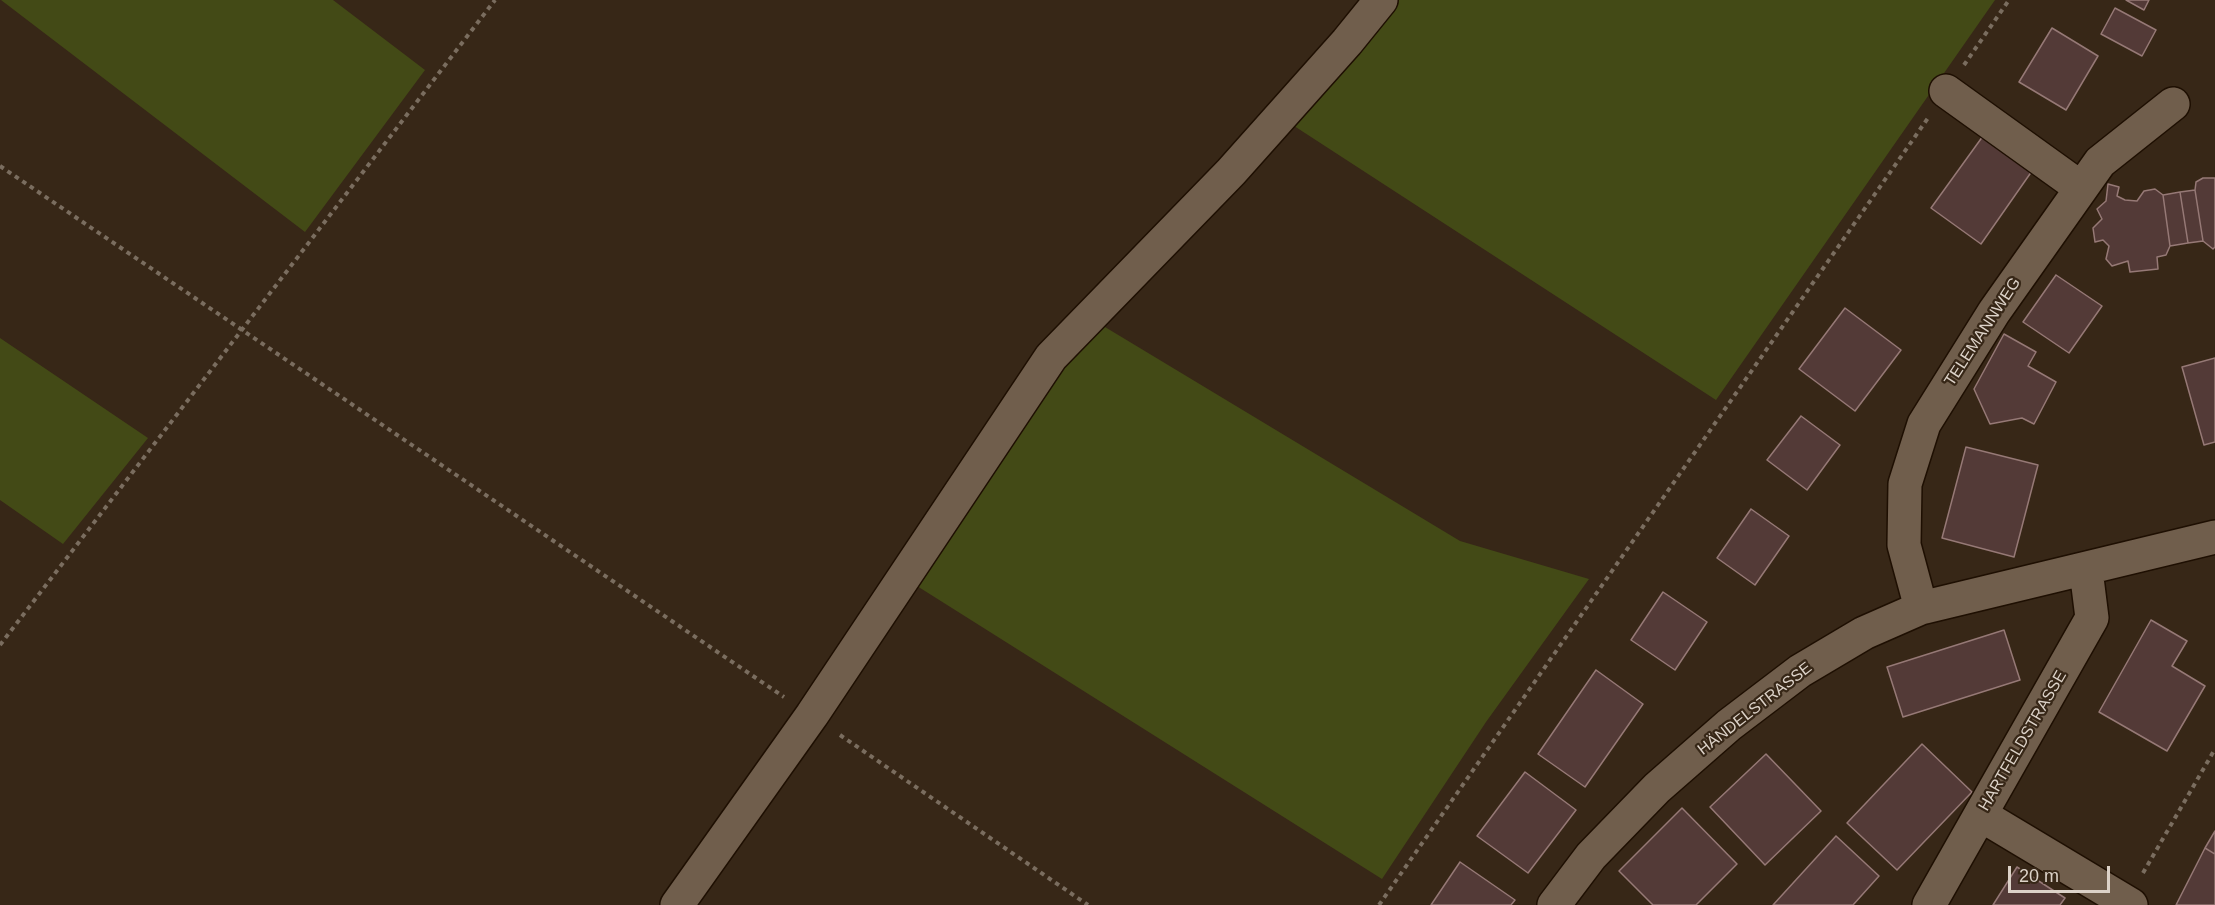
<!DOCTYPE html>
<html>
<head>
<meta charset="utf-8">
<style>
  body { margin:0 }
  #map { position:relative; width:2215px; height:905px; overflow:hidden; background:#372717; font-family:Helvetica,sans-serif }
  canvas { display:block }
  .scale { position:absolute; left:2008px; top:866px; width:102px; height:27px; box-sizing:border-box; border:3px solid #dcd2c8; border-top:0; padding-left:8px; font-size:18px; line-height:21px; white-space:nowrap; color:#dcd2c8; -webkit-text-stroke:4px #372717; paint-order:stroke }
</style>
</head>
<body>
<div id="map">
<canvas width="2215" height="905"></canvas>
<div class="scale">20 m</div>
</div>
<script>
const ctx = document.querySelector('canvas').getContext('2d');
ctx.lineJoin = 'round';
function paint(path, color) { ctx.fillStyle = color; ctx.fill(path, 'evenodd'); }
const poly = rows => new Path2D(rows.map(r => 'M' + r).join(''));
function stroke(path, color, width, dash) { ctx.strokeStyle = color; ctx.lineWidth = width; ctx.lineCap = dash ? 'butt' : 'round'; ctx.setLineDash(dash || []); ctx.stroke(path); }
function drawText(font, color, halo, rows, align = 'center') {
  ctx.font = font + ' Helvetica,sans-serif'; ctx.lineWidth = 4.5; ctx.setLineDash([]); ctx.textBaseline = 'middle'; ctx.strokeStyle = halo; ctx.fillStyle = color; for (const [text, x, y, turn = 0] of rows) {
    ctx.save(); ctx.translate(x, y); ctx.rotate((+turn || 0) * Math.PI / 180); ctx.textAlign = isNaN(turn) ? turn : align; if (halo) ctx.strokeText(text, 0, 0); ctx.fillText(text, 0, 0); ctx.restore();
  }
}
paint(poly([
  [1,0,333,0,425,70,305,232],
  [1395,0,1995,0,1716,400,1288,122],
  [1100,324,1460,541,1589,579,1486,722,1382,879,917,586,1055,376],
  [0,338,148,438,63,544,0,500]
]), '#434a16');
const building = poly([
  [2126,0,2149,0,2144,10,2126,0],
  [2115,8,2156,30,2142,56,2101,34,2115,8],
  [2052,28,2098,56,2066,110,2019,82,2052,28],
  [1983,136,2032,171,1981,244,1931,208,1983,136],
  [2203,178,2215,178,2215,247,2213,249,2203,241,2195,190,2196,182,2203,178],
  [2108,184,2119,187,2117,196,2125,200,2137,201,2144,191,2155,189,2163,195,2170,246,2166,255,2157,257,2158,269,2130,272,2128,261,2112,266,2106,259,2109,246,2103,240,2095,242,2093,228,2102,219,2097,209,2106,201,2108,184],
  [2195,190,2203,241,2188,243,2180,192,2195,190],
  [2180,192,2188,243,2170,246,2163,195,2180,192],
  [2056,275,2102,306,2069,353,2023,322,2056,275],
  [1845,308,1901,350,1855,411,1799,369,1845,308],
  [2004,334,2036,352,2028,366,2056,382,2034,424,2022,418,1990,424,1974,389,2004,334],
  [2215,358,2215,442,2204,445,2182,367,2215,358],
  [1801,416,1840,445,1807,490,1767,460,1801,416],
  [1966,447,2038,465,2014,557,1942,538,1966,447],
  [1751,509,1789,536,1755,585,1717,558,1751,509],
  [1663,592,1707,622,1675,670,1631,640,1663,592],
  [2151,620,2187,641,2172,666,2205,686,2167,751,2099,712,2151,620],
  [2004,630,2020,680,1903,717,1887,667,2004,630],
  [1596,670,1643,704,1585,787,1538,754,1596,670],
  [1922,744,1972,792,1897,870,1847,823,1922,744],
  [1766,754,1821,811,1765,865,1710,807,1766,754],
  [1525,772,1576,810,1528,873,1477,836,1525,772],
  [1682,808,1737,864,1696,905,1653,905,1619,871,1682,808],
  [2215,831,2215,854,2205,848,2215,831],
  [1836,836,1879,876,1853,905,1773,905,1836,836],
  [2205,848,2215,854,2215,905,2176,905,2205,848],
  [1460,862,1515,900,1511,905,1431,905,1460,862],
  [2017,867,2065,898,2060,905,1993,905,2017,867]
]);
paint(building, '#533a37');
stroke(building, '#967976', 1.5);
const minor = poly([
  [1946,91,2081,188],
  [1921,608,1904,545,1905,484,1924,424,1994,312,2100,162,2173,104],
  [1981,815,2131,905],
  [677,905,812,715,1051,357,1231,172,1347,42,1381,0],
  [1554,905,1591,856,1657,788,1729,725,1800,671,1864,633,1921,608,2215,537],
  [1929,905,2092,618,2086,570]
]);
stroke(minor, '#1e0f02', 36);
stroke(poly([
  [1964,65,2009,0],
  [0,166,784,697],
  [0,645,495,0],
  [840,735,1088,905],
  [2143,873,2215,749],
  [1379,905,1928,118]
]), '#7a6d5f', 4, [4.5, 4.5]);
stroke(minor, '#705e4c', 33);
drawText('16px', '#dcd2c8', '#372717', [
  ["TELEMANNWEG",1983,332,-57],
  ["HÄNDELSTRASSE",1755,709,-38],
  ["HARTFELDSTRASSE",2023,741,-60]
]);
</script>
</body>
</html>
